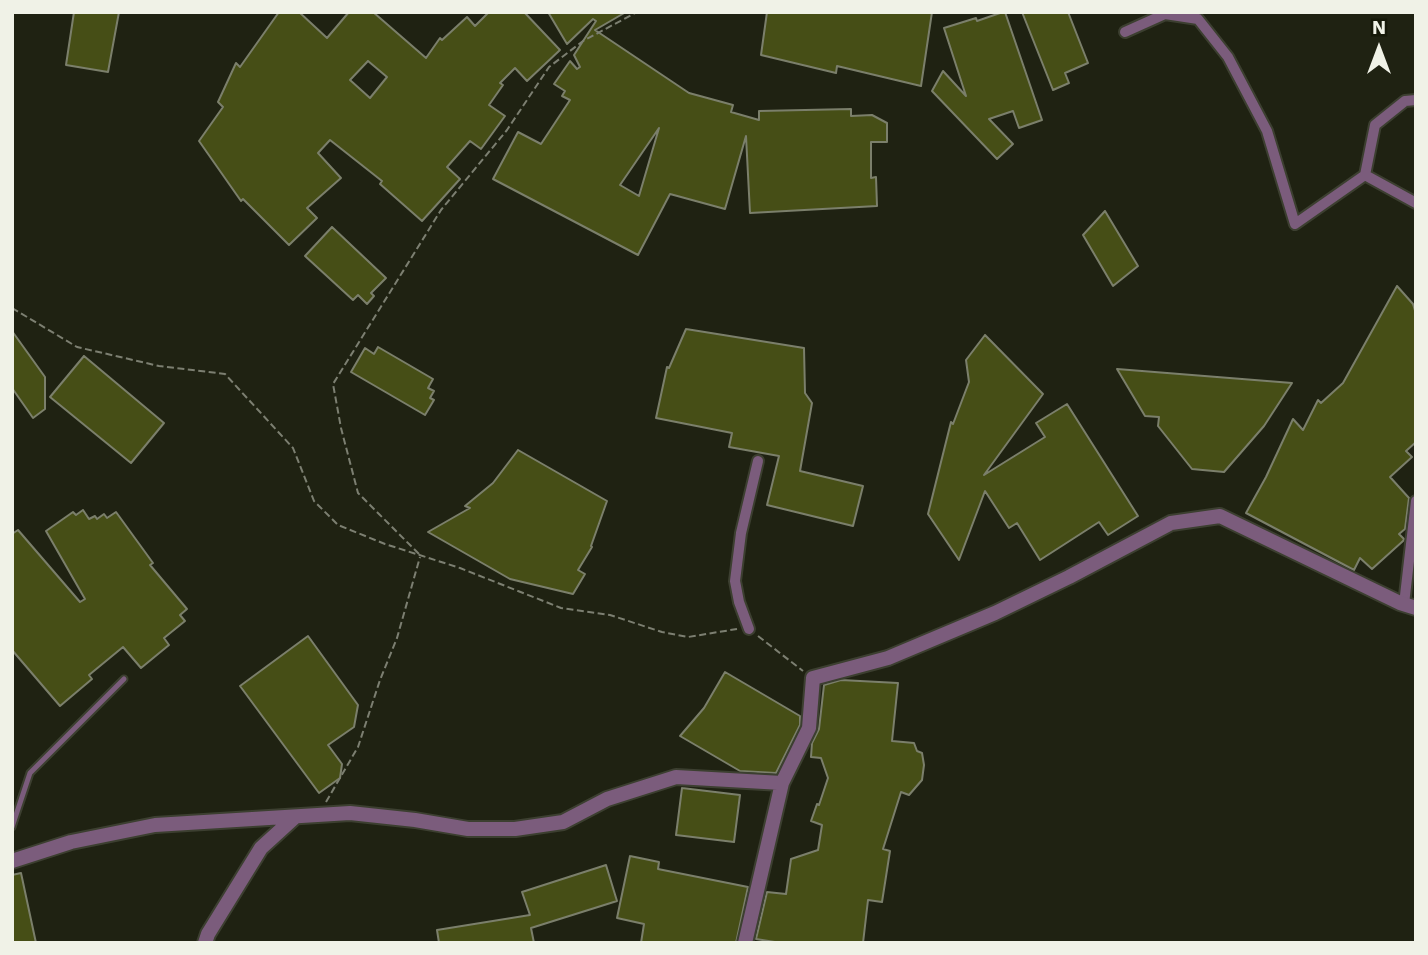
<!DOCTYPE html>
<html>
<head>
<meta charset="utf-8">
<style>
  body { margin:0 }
  #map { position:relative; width:1428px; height:955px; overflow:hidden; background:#1f2212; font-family:"Work Sans",sans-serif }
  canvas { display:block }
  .frame { position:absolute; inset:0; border:14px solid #f0f2e7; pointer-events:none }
  .north { position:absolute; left:1344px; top:14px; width:70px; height:70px; -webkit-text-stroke:5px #161909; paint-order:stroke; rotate:0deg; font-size:19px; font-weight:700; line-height:28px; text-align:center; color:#f0f2e7 }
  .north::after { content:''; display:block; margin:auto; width:24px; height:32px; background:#f0f2e7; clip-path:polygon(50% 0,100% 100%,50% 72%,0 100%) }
</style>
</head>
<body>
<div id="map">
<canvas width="1428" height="955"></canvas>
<div class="frame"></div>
<div class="north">N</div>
</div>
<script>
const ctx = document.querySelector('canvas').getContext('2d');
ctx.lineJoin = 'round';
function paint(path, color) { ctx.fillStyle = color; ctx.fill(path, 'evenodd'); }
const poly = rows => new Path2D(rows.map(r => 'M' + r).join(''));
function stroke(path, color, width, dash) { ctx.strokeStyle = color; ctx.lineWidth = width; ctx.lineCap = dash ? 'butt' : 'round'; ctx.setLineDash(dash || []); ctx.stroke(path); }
const building = poly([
  [74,12,119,12,108,72,66,65,74,12],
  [279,12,299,12,327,38,349,12,373,12,426,58,440,38,442,40,467,17,475,26,489,12,524,12,560,50,527,81,515,68,500,83,503,85,489,105,505,116,481,149,470,141,447,167,460,179,422,221,380,184,382,181,330,140,318,153,341,178,307,208,317,218,289,245,243,199,241,201,199,141,223,107,218,102,236,63,240,67,279,12],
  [368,61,387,77,370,98,350,80,368,61],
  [548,12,626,12,595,30,689,93,733,105,731,112,759,120,759,111,851,109,851,116,872,115,887,123,887,142,871,142,871,178,876,177,877,206,750,213,746,136,725,209,670,194,638,255,493,179,518,132,541,144,570,100,562,96,565,91,554,84,570,61,577,69,580,67,574,55,596,21,593,19,567,44,548,12],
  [659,128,639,196,620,185,659,128],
  [767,12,932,12,921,86,837,66,836,73,761,55,767,12],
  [1003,12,1005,12,1042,120,1019,128,1013,111,989,119,1013,144,997,159,932,91,943,71,966,96,944,28,976,18,977,21,1003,12],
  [1022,12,1068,12,1088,63,1065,73,1069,83,1053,90,1022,12],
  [1105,211,1138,266,1113,286,1083,235,1105,211],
  [332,227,386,278,371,293,374,296,367,304,358,295,353,300,305,256,332,227],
  [1397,286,1413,304,1416,314,1416,442,1406,451,1412,457,1390,477,1409,498,1405,529,1399,534,1404,539,1403,541,1372,569,1360,558,1354,570,1246,513,1266,477,1293,419,1303,430,1318,400,1321,403,1343,383,1397,286],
  [686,329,804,348,805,393,812,403,800,471,863,486,853,526,767,505,779,456,729,447,732,433,656,418,667,367,669,368,686,329],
  [12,331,45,377,45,409,33,418,12,388,12,331],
  [985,335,1043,394,984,475,1045,437,1036,423,1067,404,1138,516,1108,535,1099,522,1040,560,1017,523,1009,528,985,491,959,560,928,514,951,422,953,424,969,382,966,360,985,335],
  [378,347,433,379,428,388,434,391,430,398,434,400,425,415,351,372,365,348,374,354,378,347],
  [84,356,164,423,131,463,50,397,84,356],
  [1117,369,1292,383,1264,426,1224,472,1192,469,1158,426,1159,417,1145,416,1117,369],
  [518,450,607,501,591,546,592,547,578,570,585,574,573,594,510,579,428,532,470,508,465,506,493,483,518,450],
  [83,510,89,519,95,516,97,519,104,514,107,518,116,512,153,563,150,565,187,609,180,615,185,621,164,638,169,645,141,668,123,647,89,675,92,679,60,706,12,650,12,534,18,530,80,602,85,599,46,531,73,512,76,515,83,510],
  [308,636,358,705,354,727,328,745,342,764,340,778,319,793,240,686,308,636],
  [725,672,800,716,800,725,776,773,740,771,680,736,704,708,725,672],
  [841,680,898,683,892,741,914,743,917,751,922,753,924,765,922,780,909,795,901,792,883,849,890,851,882,902,868,900,863,943,781,943,756,939,767,892,786,894,791,859,818,850,822,825,811,821,817,804,819,805,828,778,821,758,811,757,812,743,819,729,824,685,841,680],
  [682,788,740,795,734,842,676,835,682,788],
  [630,856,659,862,658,869,748,887,736,943,641,943,644,924,617,918,630,856],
  [606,865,617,901,531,928,534,943,439,943,437,930,530,915,522,892,606,865],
  [21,873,36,943,12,943,12,875,21,873]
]);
paint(building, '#464e16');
stroke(building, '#7b7f6b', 2);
const service = poly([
  [12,827,30,773,124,679]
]);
const minor = poly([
  [1125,32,1165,14,1198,19,1228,57,1267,131,1295,224,1365,175,1375,125,1405,101,1416,100],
  [1365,175,1416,203],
  [1404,604,1416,501],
  [749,629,739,602,735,581,741,533,758,461]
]);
const tertiary = poly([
  [12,861,71,842,155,825,350,813,415,820,468,829,515,829,563,822,607,799,676,777,782,783,809,728,813,678,888,658,995,613,1069,577,1171,523,1220,516,1400,603,1416,608],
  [205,943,208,934,261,848,295,817],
  [745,943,782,783]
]);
stroke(service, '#3c3f30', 9);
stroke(minor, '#3c3f30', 14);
stroke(tertiary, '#3c3f30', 18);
stroke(poly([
  [12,308,77,347,159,366,225,374,293,448,314,501,338,525,385,544,460,568,561,608,610,615,662,632,688,637,737,629],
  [419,554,358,493,341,428,333,384,441,210,507,130,549,67,583,41,637,12],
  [758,636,803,671],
  [326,802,358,747,380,680,397,638,420,557]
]), '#7c7f71', 2, [7, 3.5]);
stroke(service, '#7b5c7c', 5);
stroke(minor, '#7b5c7c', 10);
stroke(tertiary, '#7b5c7c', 14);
</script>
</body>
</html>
